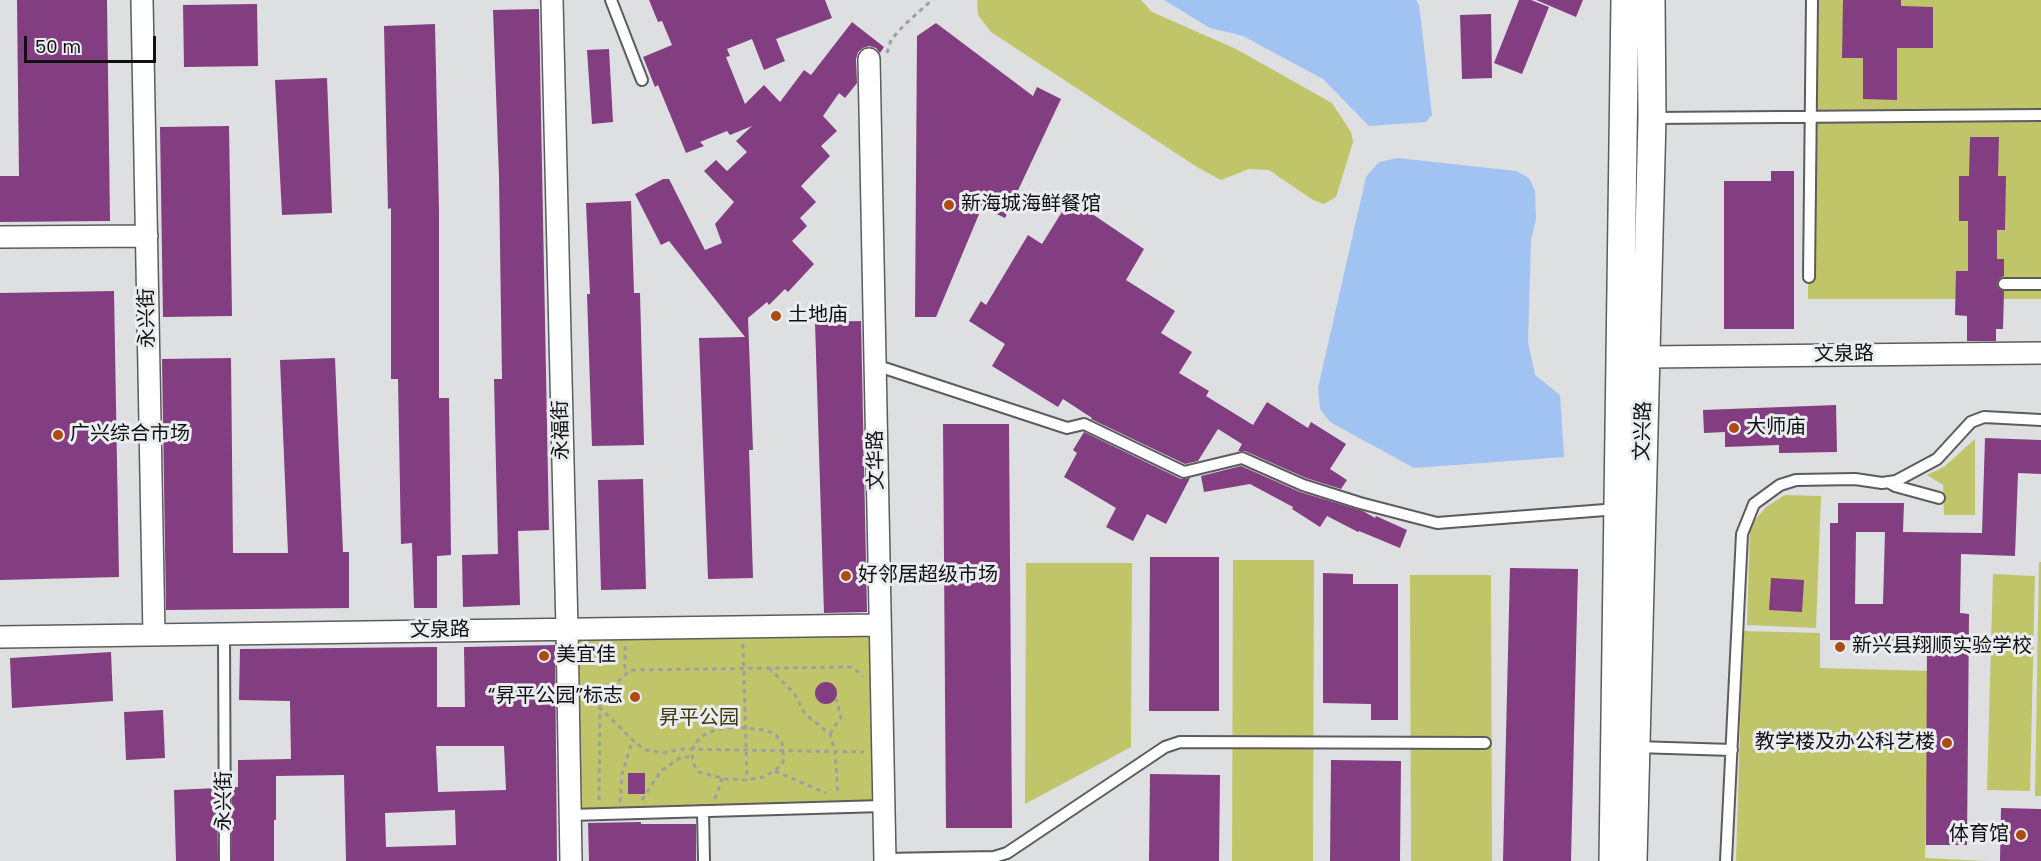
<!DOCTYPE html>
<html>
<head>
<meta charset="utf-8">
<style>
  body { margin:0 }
  #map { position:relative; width:2041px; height:861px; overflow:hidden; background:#dddfe1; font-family:Poppins,sans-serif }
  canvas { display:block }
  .scale { position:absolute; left:24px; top:36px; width:132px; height:27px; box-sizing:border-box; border:3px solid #101011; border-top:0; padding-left:8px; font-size:18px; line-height:21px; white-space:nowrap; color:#101011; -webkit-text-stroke:4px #eaecef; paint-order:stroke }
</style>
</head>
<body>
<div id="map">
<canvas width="2041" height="861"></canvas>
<div class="scale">50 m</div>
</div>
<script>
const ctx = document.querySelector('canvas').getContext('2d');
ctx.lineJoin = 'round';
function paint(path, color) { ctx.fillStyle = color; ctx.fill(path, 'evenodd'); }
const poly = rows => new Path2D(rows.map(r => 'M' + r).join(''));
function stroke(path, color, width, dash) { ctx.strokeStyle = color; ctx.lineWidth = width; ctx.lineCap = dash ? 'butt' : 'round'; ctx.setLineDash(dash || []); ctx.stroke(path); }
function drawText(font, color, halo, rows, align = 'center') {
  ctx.font = font + ' Poppins,"Noto Sans SC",sans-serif'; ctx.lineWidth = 6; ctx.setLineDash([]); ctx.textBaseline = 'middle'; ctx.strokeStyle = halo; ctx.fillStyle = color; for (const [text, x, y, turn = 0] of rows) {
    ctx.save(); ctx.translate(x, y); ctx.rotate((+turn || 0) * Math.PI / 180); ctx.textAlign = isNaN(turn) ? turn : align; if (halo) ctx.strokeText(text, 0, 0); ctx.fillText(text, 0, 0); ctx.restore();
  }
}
paint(poly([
  [977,0,1141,0,1152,12,1236,49,1332,103,1351,132,1353,142,1336,197,1324,204,1313,200,1269,170,1249,169,1221,180,1197,167,991,32,978,15],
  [1808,0,2041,0,2041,299,1808,299],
  [1975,439,1975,515,1944,515,1943,485,1927,475,1944,467],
  [1785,495,1821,496,1816,628,1747,625,1750,526,1766,507],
  [1233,560,1314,560,1313,861,1232,861],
  [2039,562,2041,562,2041,796,2035,796],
  [1026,563,1132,563,1131,747,1025,804],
  [1993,574,2035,576,2030,791,1987,790],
  [1410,575,1491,575,1492,861,1411,861],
  [880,625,883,806,570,815,567,629],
  [1743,631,1820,633,1820,668,1930,671,1925,858,1986,861,1736,861]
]), '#c0c56a');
paint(poly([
  [1164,0,1416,0,1419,5,1432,115,1426,122,1369,126,1323,79,1243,36,1210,28],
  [1398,158,1516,171,1529,178,1535,191,1536,219,1531,240,1528,342,1535,375,1560,395,1564,457,1414,468,1330,422,1320,409,1318,388,1366,177,1379,162]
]), '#a0c3f2');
paint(poly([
  [17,0,107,0,110,221,0,222,0,176,19,176],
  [649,0,825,0,832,18,776,39,785,61,764,70,752,39,727,49,730,56,726,57,745,104,764,85,780,102,804,70,811,75,852,22,884,47,880,53,876,48,869,46,863,48,858,52,856,59,857,83,845,98,839,93,823,116,837,131,821,146,830,156,801,186,816,202,800,218,807,226,792,241,814,264,788,292,785,289,769,305,767,302,748,318,753,450,749,450,753,578,708,579,699,338,745,337,669,241,661,245,635,194,663,179,669,179,705,250,722,243,715,224,734,202,704,171,716,160,727,171,747,152,736,141,752,126,730,135,727,131,700,142,704,146,686,153,658,85,655,87,643,57,672,45,662,21,658,22],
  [1519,0,1531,0,1549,7,1522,74,1494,63],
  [1536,0,1583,0,1576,17],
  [1843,0,1901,0,1901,6,1933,7,1933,48,1897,48,1897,100,1863,99,1863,58,1842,58],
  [257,4,258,66,184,67,183,5],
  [539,9,549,530,518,531,520,605,463,607,462,555,498,554,494,379,502,379,499,177,493,10],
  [1491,14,1492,78,1462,79,1460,15],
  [936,23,1033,96,1037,87,1061,99,1005,218,982,207,936,317,915,317,917,36],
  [435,24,439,210,439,398,449,398,451,555,437,556,437,608,414,608,412,543,401,544,398,379,391,379,391,208,388,209,384,26],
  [609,49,613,122,592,124,587,50],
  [327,78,332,213,282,215,275,80],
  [229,126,232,316,163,317,160,127],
  [1970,137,1999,137,1998,176,2006,176,2005,230,1997,230,1997,259,2004,259,2004,276,2000,278,1997,283,1998,288,2004,291,2003,329,1996,329,1996,341,1967,341,1967,316,1955,315,1956,271,1968,271,1968,221,1959,221,1959,176,1969,176],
  [1771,171,1794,171,1794,329,1724,329,1724,181,1771,181],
  [1070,199,1144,249,1126,280,1175,311,1161,333,1192,352,1179,373,1209,391,1206,396,1253,425,1267,402,1308,428,1311,422,1346,444,1330,469,1347,480,1341,489,1306,478,1245,451,1238,451,1242,444,1218,429,1198,461,1185,464,1091,419,1092,418,1063,399,1058,407,992,366,1005,344,969,321,981,301,986,305,1028,235,1042,244],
  [631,201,634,293,640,293,644,445,592,446,587,294,590,294,586,203],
  [114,291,119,577,0,580,0,293],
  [861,321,867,612,824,613,815,322],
  [231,358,233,553,288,553,280,360,335,358,343,552,349,552,349,608,166,610,162,359],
  [1836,405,1837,452,1779,453,1779,445,1725,447,1725,432,1704,433,1703,410],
  [943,424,1009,424,1012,828,946,828],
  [1084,432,1181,479,1190,478,1166,524,1147,514,1133,541,1106,527,1116,508,1064,477,1077,453,1073,450],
  [1985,438,2041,440,2041,474,2018,473,2015,556,1961,554,1960,613,1969,614,1967,845,1926,845,1927,641,1830,640,1830,523,1838,523,1838,503,1904,503,1903,532,1982,533],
  [1856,532,1885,532,1883,604,1855,604],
  [1241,466,1300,492,1363,511,1375,518,1376,516,1407,530,1400,548,1359,531,1358,532,1327,516,1320,527,1292,509,1293,507,1250,484,1204,492,1201,476],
  [643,479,646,589,601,590,598,480],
  [1150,557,1219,557,1219,711,1149,711],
  [1510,568,1578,569,1571,861,1503,861],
  [1323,573,1353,574,1353,584,1398,584,1398,720,1371,720,1371,704,1323,703],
  [1771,578,1804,580,1802,612,1769,610],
  [555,645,557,861,346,861,344,775,276,776,276,820,274,820,274,861,232,861,232,787,238,787,238,760,291,759,290,701,239,700,240,649,437,647,437,707,465,707,464,647],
  [436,746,504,746,506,790,438,792],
  [455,810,456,845,386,847,385,813],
  [111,652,113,701,12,708,10,658],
  '815 693a11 11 0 1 1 22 0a11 11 0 1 1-22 0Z',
  [163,710,165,758,126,760,124,712],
  [1331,760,1401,761,1400,861,1330,861],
  [628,773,645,773,645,794,628,794],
  [1150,774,1220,775,1219,861,1149,861],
  [217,788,218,861,176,861,174,790],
  [2001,808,2041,809,2041,861,2000,861],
  [641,822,641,824,696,824,696,861,589,861,588,823]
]), '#823e80');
const service = poly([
  [611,0,642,80],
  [1652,118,2041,115],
  [1809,277,1812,0],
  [2004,284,2041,284],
  [875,365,1067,428,1084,424,1184,472,1242,458,1303,485,1360,503,1437,523,1618,509],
  [1888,482,1895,486,1939,498],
  [224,634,225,861],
  [1636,747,1732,750],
  [703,811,704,861],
  [570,815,883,806],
  [884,859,994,857,1007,853,1165,747,1180,742,1485,743],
  [1726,861,1742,534,1754,504,1780,485,1796,480,1855,479,1882,483,1896,481,1937,459,1971,422,1984,417,2041,420]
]);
const minor = poly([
  [142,0,154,635],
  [552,0,567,629,571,861],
  [869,59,885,861],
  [0,237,147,236],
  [1646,357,2041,353],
  [0,637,880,625]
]);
const tertiary = poly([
  [1613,861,1625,0],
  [1633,861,1652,118,1651,0]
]);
stroke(service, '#5b5c5e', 14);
stroke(minor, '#5b5c5e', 24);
stroke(tertiary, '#5b5c5e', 30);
stroke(poly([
  [887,53,891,40,904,25,932,0],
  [743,644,747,780],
  [625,646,625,674],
  [769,668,794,693,805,714,830,734,835,752,838,794],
  [588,693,605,692],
  [599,707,637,744,646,750,664,753,682,749,864,752],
  [732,727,766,730,776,735,782,743,784,759,781,766,764,777,747,780,726,779,699,772,694,765,692,754,694,744,704,735,715,730,732,727],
  [830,734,841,717,836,699],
  [775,771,826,793],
  [715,799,722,778],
  [599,800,600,699,630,670,851,667,857,671,863,677],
  [642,800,661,771,681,757,692,757],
  [620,802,622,774,633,739]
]), '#9e9fa1', 3, [4.5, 4.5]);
stroke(service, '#fff', 10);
stroke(minor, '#fff', 21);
stroke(tertiary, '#fff', 27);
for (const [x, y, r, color] of [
  [949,205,6,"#ae4b13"],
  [776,316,6,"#ae4b13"],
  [1734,428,6,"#ae4b13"],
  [58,435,6,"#ae4b13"],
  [846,576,6,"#ae4b13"],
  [1840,647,6,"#ae4b13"],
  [544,656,6,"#ae4b13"],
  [635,697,6,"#ae4b13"],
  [1947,743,6,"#ae4b13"],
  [2021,835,6,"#ae4b13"]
]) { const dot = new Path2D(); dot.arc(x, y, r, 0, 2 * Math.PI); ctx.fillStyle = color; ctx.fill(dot); stroke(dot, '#eaecef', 2); }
drawText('20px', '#101011', '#eaecef', [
  ["新海城海鲜餐馆",961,205],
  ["土地庙",788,316],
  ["大师庙",1746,428],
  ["广兴综合市场",70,435],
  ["好邻居超级市场",858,576],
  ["新兴县翔顺实验学校",1852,647],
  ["美宜佳",556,656],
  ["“昇平公园”标志",623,697,"right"],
  ["教学楼及办公科艺楼",1935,743,"right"],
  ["体育馆",2009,835,"right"]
], 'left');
drawText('20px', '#101011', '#eaecef', [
  ["永兴街",148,318,-91],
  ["文泉路",1844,355,-1],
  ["永福街",562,430,-91],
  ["文兴路",1644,431,-88],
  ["文华路",877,460,-91],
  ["文泉路",440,631,-1],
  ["永兴街",225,801,-90]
]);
drawText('20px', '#3a3c10', '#eaecef', [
  ["昇平公园",699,719]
]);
</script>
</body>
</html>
